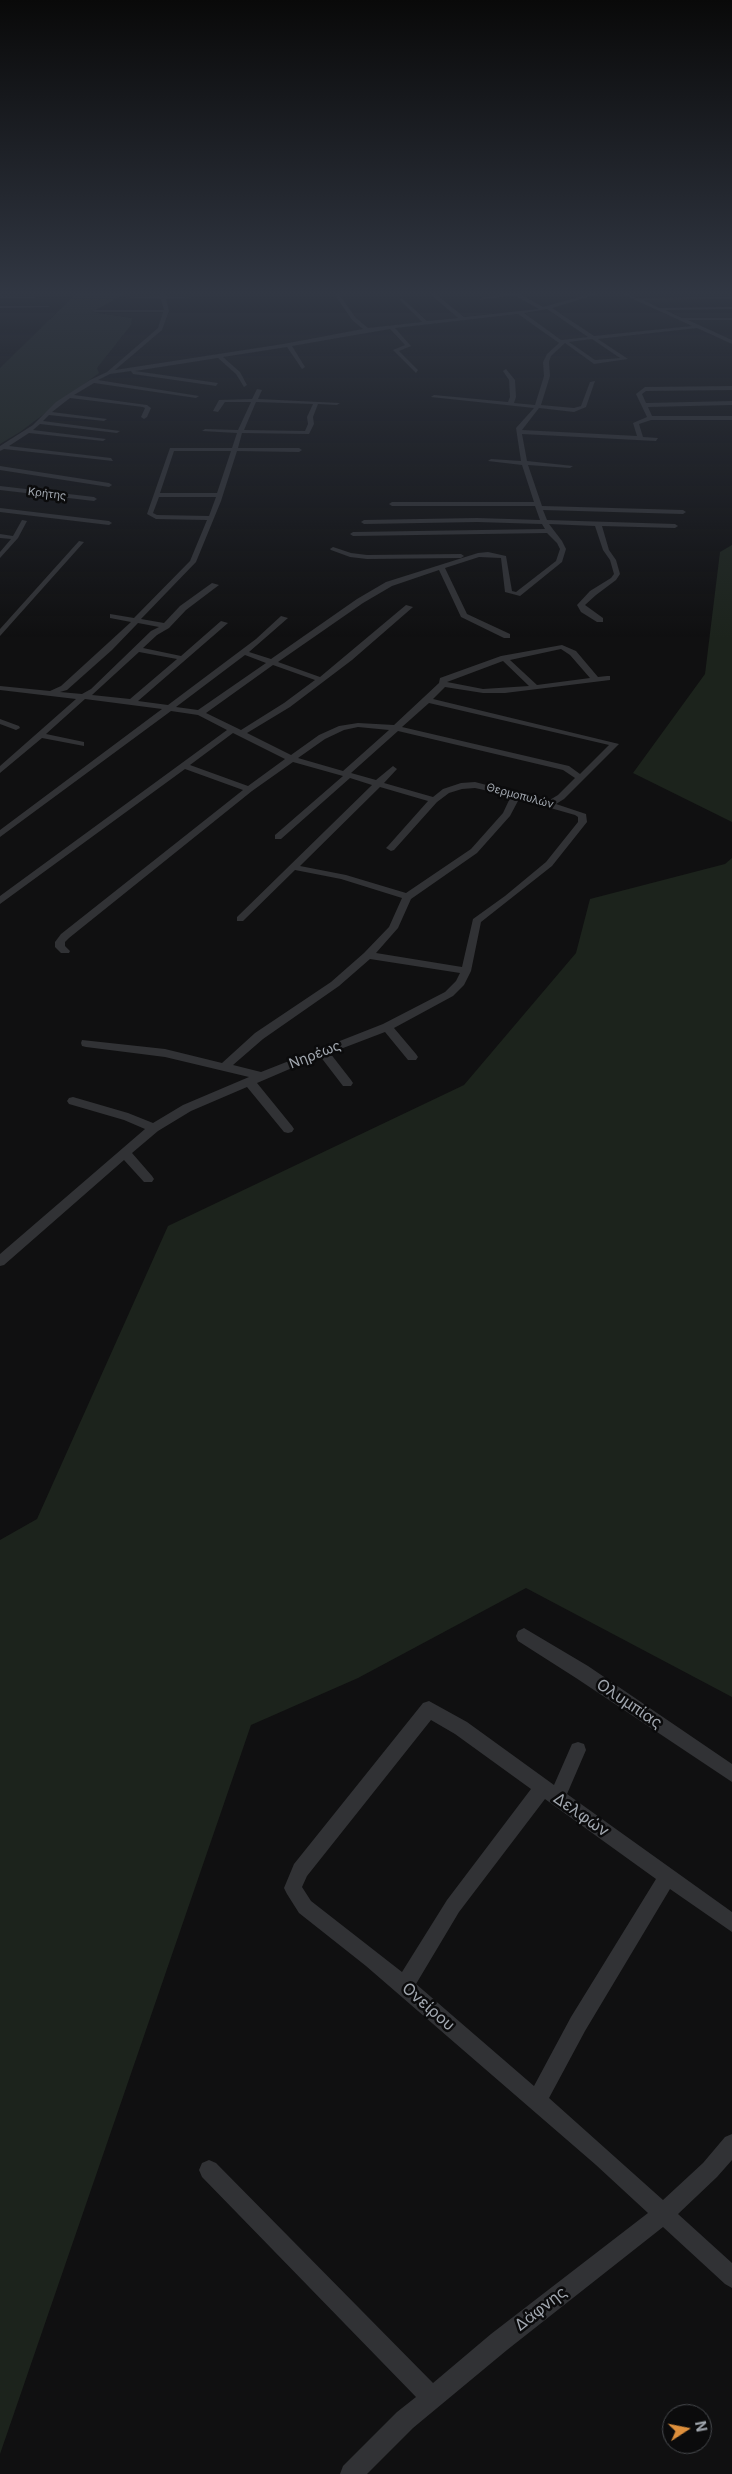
<!DOCTYPE html>
<html>
<head>
<meta charset="utf-8">
<style>
  body { margin:0 }
  #map { position:relative; width:732px; height:2474px; overflow:hidden; background:#101011; font-family:Inter,sans-serif }
  canvas { display:block }
  .north { position:absolute; left:662px; top:2404px; width:50px; height:50px; box-sizing:border-box; background:#0b0b0c; border:1px solid #474a4e; border-radius:50%; rotate:79deg; font-size:14px; font-weight:700; line-height:20px; text-align:center; color:#a2a8b0 }
  .north::after { content:''; display:block; margin:auto; width:18px; height:22px; background:#dd8f3c; clip-path:polygon(50% 0,100% 100%,50% 72%,0 100%) }
</style>
</head>
<body>
<div id="map">
<canvas width="732" height="2474"></canvas>
<div class="north">N</div>
</div>
<script>
const ctx = document.querySelector('canvas').getContext('2d');
ctx.lineJoin = 'round';
function paint(path, color) { ctx.fillStyle = color; ctx.fill(path, 'evenodd'); }
const poly = rows => new Path2D(rows.map(r => 'M' + r).join(''));
function drawText(font, color, halo, rows, align = 'center') {
  ctx.font = font + ' Inter,sans-serif'; ctx.lineWidth = 5; ctx.setLineDash([]); ctx.textBaseline = 'middle'; ctx.strokeStyle = halo; ctx.fillStyle = color; for (const [text, x, y, turn = 0] of rows) {
    ctx.save(); ctx.translate(x, y); ctx.rotate((+turn || 0) * Math.PI / 180); ctx.textAlign = isNaN(turn) ? turn : align; if (halo) ctx.strokeText(text, 0, 0); ctx.fillText(text, 0, 0); ctx.restore();
  }
}
paint(poly([
  [78,292,128,292,92,312,132,318,131,325,97,368,99,373,20,432,0,444,0,368],
  [732,545,732,822,633,773,705,674,720,552],
  [732,858,732,1697,526,1588,358,1678,251,1725,0,2454,0,1540,37,1519,168,1226,464,1085,576,953,590,899,725,864]
]), '#1c231c');
paint(poly([
  [159,292,163,292,165,296,193,298,166,299,169,311,162,330,115,370,283,344,363,329,352,320,333,292,337,292,356,318,368,328,422,322,400,300,402,298,427,321,458,318,428,292,433,292,464,317,539,309,514,295,479,300,481,298,516,292,543,307,597,292,604,292,552,308,594,336,692,326,618,292,624,292,636,298,732,297,732,299,643,300,659,308,732,307,732,309,665,310,682,318,732,318,732,320,688,320,732,340,732,344,697,328,598,339,628,359,594,364,565,343,551,356,549,362,550,376,541,405,574,408,581,406,590,382,595,381,586,407,574,412,539,408,522,430,637,436,633,423,647,417,636,394,645,387,732,386,732,390,646,391,642,394,646,403,732,401,732,405,648,407,652,416,732,416,732,420,651,420,639,424,643,437,658,438,656,441,522,434,527,461,573,466,570,468,528,465,542,506,683,510,686,512,683,514,543,510,547,520,675,524,678,526,675,528,602,526,609,550,616,560,620,574,616,580,596,595,585,605,603,618,603,622,597,622,581,612,577,605,590,591,611,578,614,574,610,560,603,550,595,526,549,524,562,541,566,549,562,562,520,596,505,592,501,558,479,557,445,568,467,614,510,634,510,638,504,638,461,617,439,570,392,586,363,603,278,662,320,677,406,605,413,607,352,660,290,707,247,733,291,755,319,735,339,726,358,723,394,725,439,683,440,678,501,656,562,645,576,651,598,677,607,676,610,676,610,680,505,693,483,693,445,687,433,699,619,744,564,799,556,804,586,814,587,822,552,866,481,922,471,971,464,985,453,996,394,1028,416,1054,418,1057,416,1060,408,1060,385,1032,330,1053,351,1080,353,1083,351,1086,343,1086,320,1056,257,1083,292,1126,294,1129,292,1132,288,1133,284,1132,247,1087,191,1111,158,1131,132,1153,152,1176,154,1179,152,1182,144,1182,124,1160,4,1265,0,1266,0,1254,145,1129,124,1120,69,1104,67,1101,69,1098,73,1097,128,1113,153,1123,183,1105,249,1077,165,1057,86,1047,82,1046,81,1043,82,1040,165,1049,222,1063,255,1033,331,982,364,953,389,927,402,898,341,879,295,870,243,921,237,921,237,917,372,785,350,778,281,839,275,839,275,835,343,776,293,762,252,791,69,938,65,942,65,946,70,951,69,953,61,953,55,947,55,942,61,934,243,790,185,769,0,904,0,896,227,730,198,715,171,711,0,837,0,830,162,709,85,699,46,734,84,742,84,746,42,738,0,773,0,766,76,699,0,690,0,686,50,691,61,686,131,622,110,618,110,614,134,618,190,561,207,520,156,519,147,514,170,448,232,448,237,433,202,431,205,429,238,430,251,402,225,402,218,412,213,411,219,400,252,399,257,389,262,390,258,399,340,403,337,405,318,404,313,417,314,424,309,434,242,433,238,448,299,448,302,450,299,452,237,451,221,501,196,562,141,619,164,623,180,606,212,583,219,585,186,610,169,628,157,635,143,648,181,656,221,621,228,623,138,701,168,705,256,639,281,616,288,618,249,652,271,659,357,599,386,582,478,553,488,552,506,556,512,591,516,592,556,561,560,549,557,543,547,533,353,536,350,534,353,532,545,529,542,524,477,522,364,524,361,522,364,520,477,518,540,520,535,506,392,506,389,504,392,502,534,502,522,465,488,461,491,459,521,461,516,428,534,408,431,397,434,395,508,402,510,397,509,380,503,371,506,369,515,380,516,397,514,403,535,405,544,376,543,362,547,354,559,343,518,314,395,328,411,346,399,351,418,370,416,373,393,350,405,345,390,329,292,346,305,367,302,369,287,347,223,357,240,372,247,385,244,387,236,374,218,358,135,371,218,383,216,386,133,374,131,371,110,374,98,380,199,396,196,398,94,383,74,395,147,405,151,408,147,417,144,419,141,417,145,408,143,407,70,398,52,412,107,419,104,421,49,415,43,421,120,431,117,433,40,424,33,430,106,439,103,441,29,433,9,446,111,458,113,461,4,449,0,451,0,446,33,425,56,402,90,380,107,372,158,328,163,312,94,312,92,310,164,310,161,299,125,297,160,296,159,292],
  [547,309,588,337,561,340,524,313,547,309],
  [592,339,620,358,595,360,569,342,592,339],
  [256,402,313,404,307,417,308,424,305,431,244,430,256,402],
  [174,451,231,451,217,493,160,493,174,451],
  [159,497,216,497,209,516,157,515,153,513,159,497],
  [138,623,159,627,151,631,91,689,82,694,60,692,67,690,112,650,138,623],
  [561,649,570,655,590,678,537,685,510,660,561,649],
  [139,652,177,659,130,699,92,695,139,652],
  [245,655,266,663,198,710,176,707,245,655],
  [503,661,529,686,483,689,447,682,503,661],
  [273,665,315,680,284,703,241,730,206,713,273,665],
  [429,703,609,745,580,774,569,766,402,727,429,703],
  [358,727,389,730,343,771,298,758,325,739,344,730,358,727],
  [398,731,563,770,575,778,558,795,548,801,475,782,461,783,443,789,433,797,384,783,397,769,393,766,376,780,351,773,398,731],
  [233,733,285,759,248,786,190,765,233,733],
  [380,787,428,801,388,846,386,848,391,851,394,850,437,802,449,793,462,789,475,788,511,796,503,813,471,849,406,893,346,875,300,866,380,787],
  [519,799,575,815,578,817,578,822,546,862,505,896,473,919,462,967,376,953,398,928,411,899,477,853,510,816,519,799],
  [370,959,460,973,456,981,445,992,383,1024,261,1072,233,1065,263,1039,339,986,370,959],
  [0,296,34,297,36,298,0,298,0,296],
  [0,306,48,306,50,307,0,308,0,306],
  [0,466,109,483,112,485,109,487,0,470,0,466],
  [0,486,94,497,97,499,94,501,0,490,0,486],
  [0,508,109,521,112,523,109,525,0,512,0,508],
  [22,520,27,521,18,538,0,558,0,552,11,539,0,538,0,534,13,536,22,520],
  [79,541,84,542,0,636,0,629,79,541],
  [333,547,351,553,367,555,461,554,464,556,461,558,367,559,350,557,331,550,330,549,333,547],
  [0,719,19,726,20,728,16,730,0,724,0,719],
  [524,1628,588,1666,732,1764,732,1782,576,1678,518,1641,516,1636,518,1631,524,1628],
  [429,1701,467,1722,554,1785,572,1744,578,1742,584,1744,586,1750,567,1794,732,1912,732,1932,670,1889,585,2031,549,2098,663,2200,703,2163,725,2137,732,2134,732,2160,717,2177,678,2214,732,2263,732,2288,725,2284,663,2227,507,2350,413,2428,367,2474,340,2474,343,2466,397,2412,416,2397,202,2177,199,2170,202,2163,209,2160,216,2163,433,2383,491,2334,648,2213,596,2165,366,1966,299,1913,287,1894,284,1888,294,1864,423,1703,429,1701],
  [431,1720,455,1734,531,1789,447,1900,402,1972,311,1901,302,1887,307,1876,431,1720],
  [545,1799,656,1879,571,2017,534,2086,416,1984,459,1912,545,1799]
]), '#313235');
const sky = ctx.createLinearGradient(0, 0, 0, 638);
sky.addColorStop(0, '#090909');
sky.addColorStop(0.46, '#313743');
sky.addColorStop(1, '#31374300');
ctx.fillStyle = sky;
ctx.fillRect(0, 0, 732, 638);
drawText('11px', '#a2a8b0', '#0b0b0c', [
  ["Κρήτης",47,494,7],
  ["Θερμοπυλών",520,796,15]
]);
drawText('14px', '#a2a8b0', '#0b0b0c', [
  ["Νηρέως",315,1055,-21]
]);
drawText('16px', '#a2a8b0', '#0b0b0c', [
  ["Ολυμπίας",629,1704,34],
  ["Δελφών",581,1815,35],
  ["Ονείρου",428,2007,41],
  ["Δάφνης",541,2309,-38]
]);
</script>
</body>
</html>
